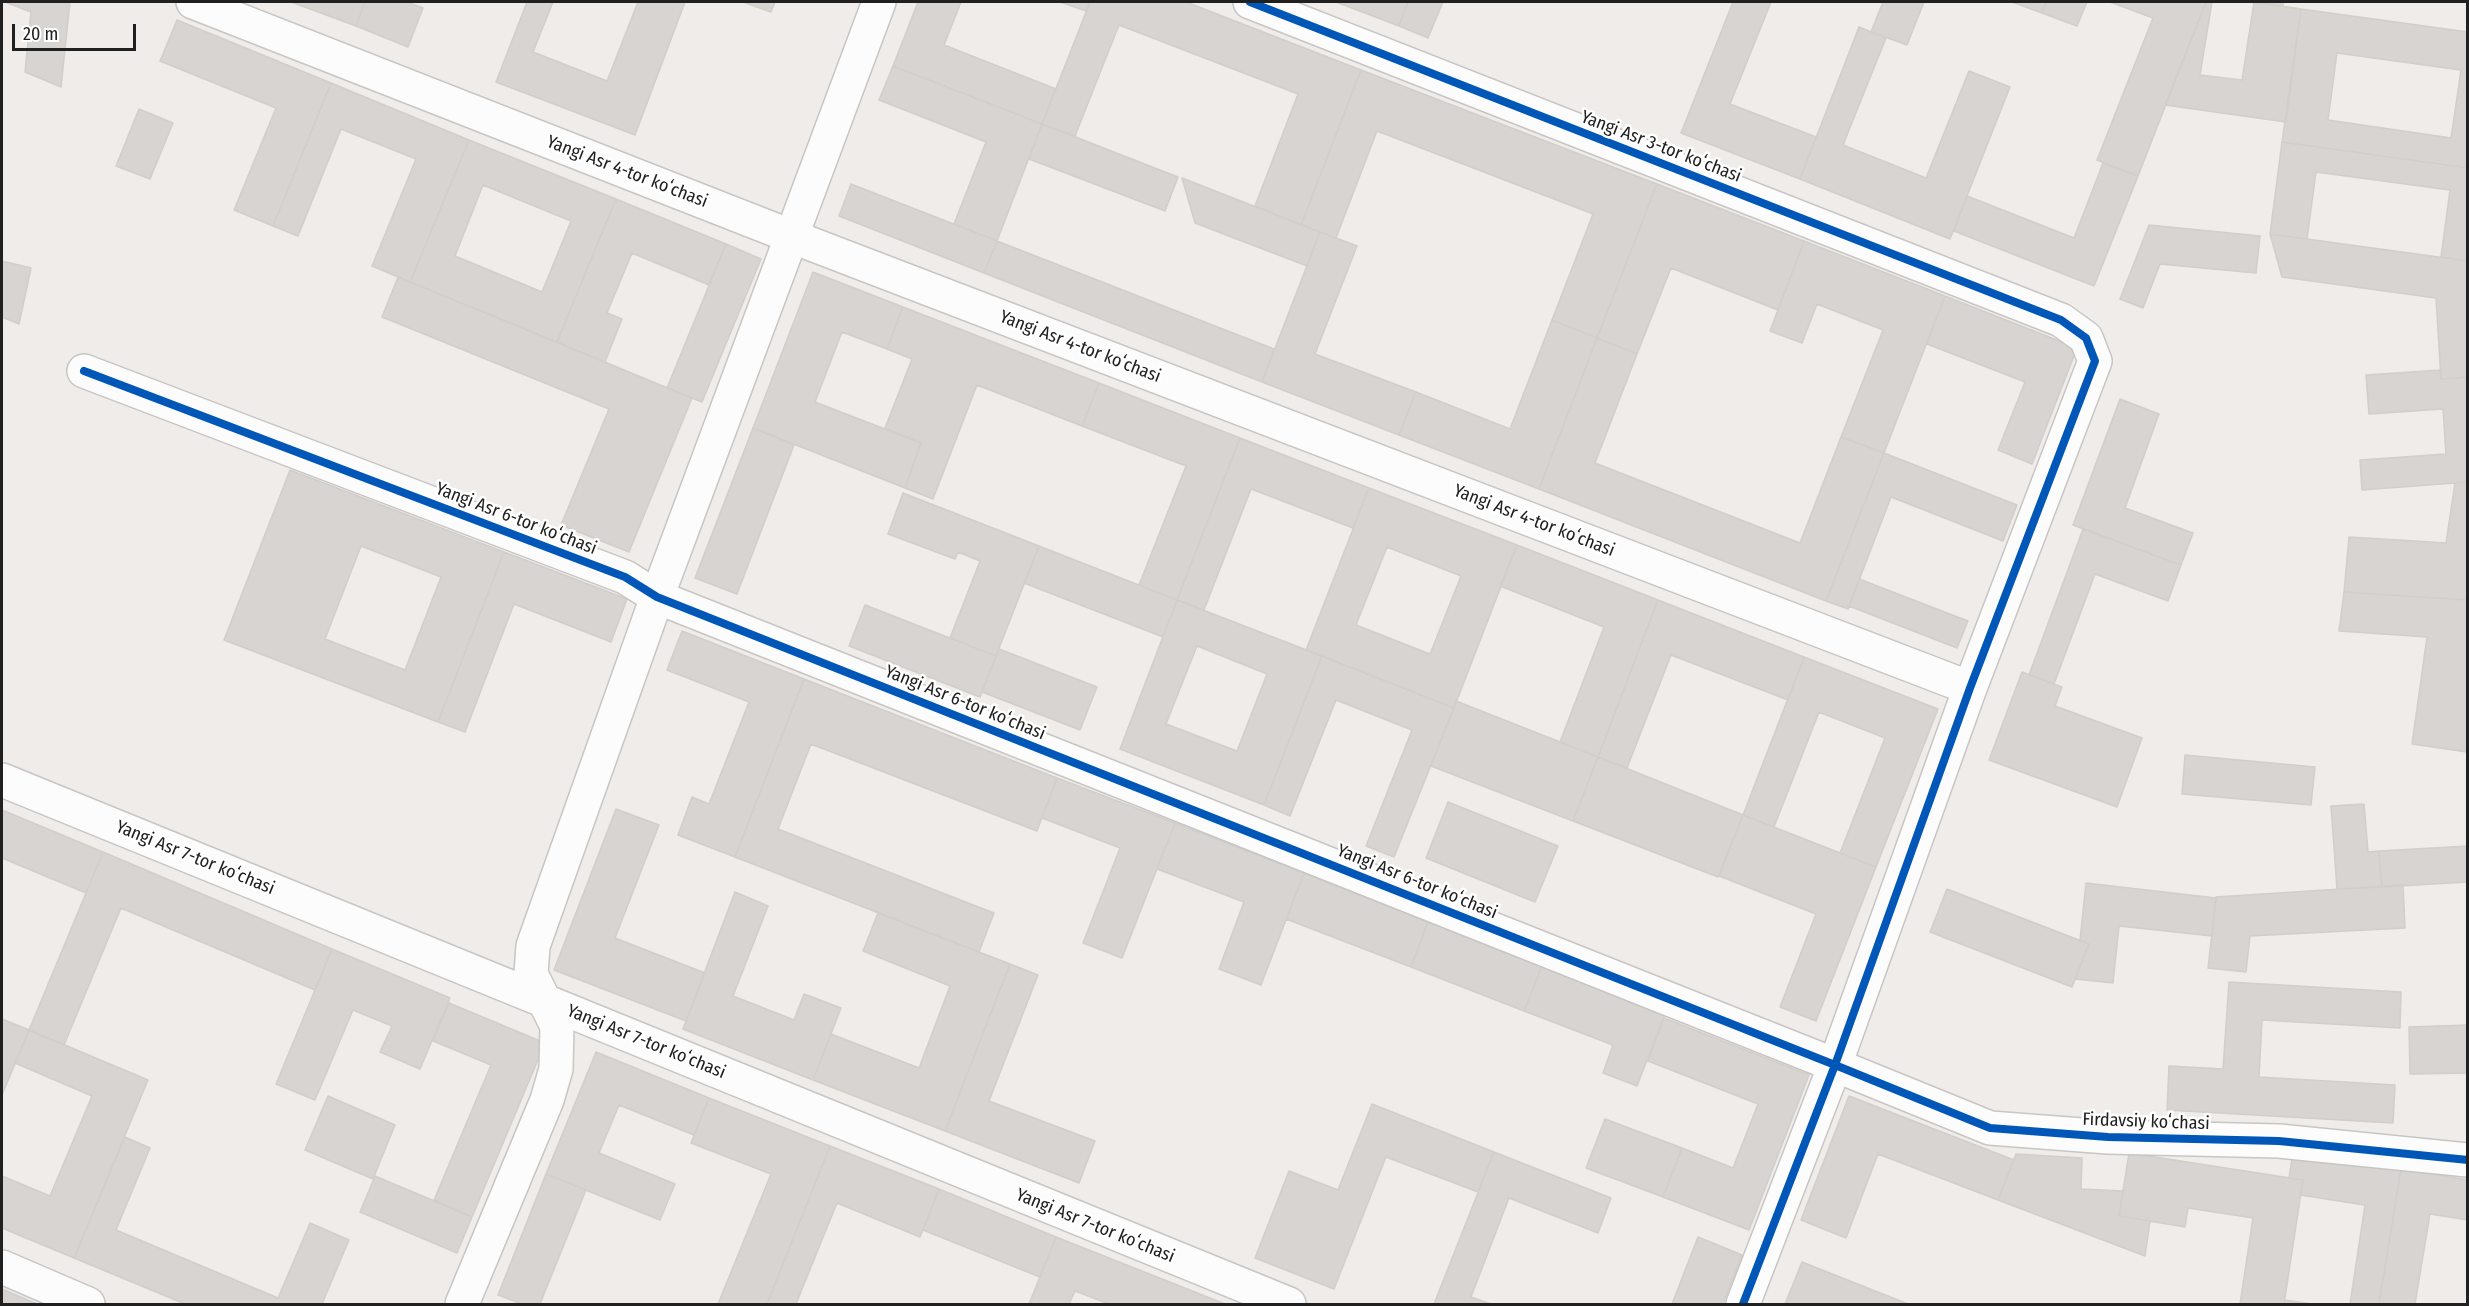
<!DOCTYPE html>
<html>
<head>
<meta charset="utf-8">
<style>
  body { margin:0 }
  #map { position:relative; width:2469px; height:1306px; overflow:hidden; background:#efece9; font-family:"Fira Sans Condensed",sans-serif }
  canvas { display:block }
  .frame { position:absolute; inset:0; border:3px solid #202020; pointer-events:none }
  .scale { position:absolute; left:12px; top:24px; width:124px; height:27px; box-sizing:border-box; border:3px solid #202020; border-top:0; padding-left:8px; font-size:18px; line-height:21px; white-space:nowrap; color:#202020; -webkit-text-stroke:4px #fff; paint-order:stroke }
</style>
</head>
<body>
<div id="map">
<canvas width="2469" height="1306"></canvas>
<div class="frame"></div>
<div class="scale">20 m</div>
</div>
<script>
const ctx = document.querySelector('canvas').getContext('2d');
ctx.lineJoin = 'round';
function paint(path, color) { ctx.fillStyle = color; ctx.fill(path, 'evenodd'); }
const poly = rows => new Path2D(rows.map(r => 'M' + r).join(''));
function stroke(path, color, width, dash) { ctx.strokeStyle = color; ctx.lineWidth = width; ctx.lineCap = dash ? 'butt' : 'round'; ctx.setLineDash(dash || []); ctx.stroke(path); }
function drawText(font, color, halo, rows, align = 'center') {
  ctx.font = font + ' "Fira Sans Condensed",sans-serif'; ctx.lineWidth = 5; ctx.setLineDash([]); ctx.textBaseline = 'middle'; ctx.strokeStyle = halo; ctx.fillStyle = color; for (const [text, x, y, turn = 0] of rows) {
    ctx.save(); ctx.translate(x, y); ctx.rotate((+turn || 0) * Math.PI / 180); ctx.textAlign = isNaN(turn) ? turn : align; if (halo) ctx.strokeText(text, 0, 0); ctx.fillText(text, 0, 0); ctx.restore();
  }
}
const building = poly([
  [5,2,70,2,61,87,25,72,31,12,5,2],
  [291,2,365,2,356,26,291,2],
  [365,2,407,2,423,8,408,47,356,26,365,2],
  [527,2,553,2,533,52,607,81,638,2,685,2,635,135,496,82,527,2],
  [743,2,775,2,771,12,743,2],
  [918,2,961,2,944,45,1056,89,1042,124,893,66,918,2],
  [1060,2,1090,2,1086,11,1060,2],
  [1090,2,1186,2,1361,70,1301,225,1255,206,1298,94,1119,25,1075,136,1042,124,1090,2],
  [1336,2,1408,2,1399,26,1336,2],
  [1408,2,1443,2,1428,38,1399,26,1408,2],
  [1733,2,1771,2,1730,104,1816,137,1800,179,1681,133,1733,2],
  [1883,2,1924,2,1907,45,1871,32,1883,2],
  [2012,2,2046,2,2042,13,2012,2],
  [2046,2,2087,2,2077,26,2042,13,2046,2],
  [2110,2,2206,2,2138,176,2097,160,2153,18,2110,2],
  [2206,2,2212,2,2200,75,2242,80,2254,2,2301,9,2286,122,2165,105,2206,2],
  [2252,2,2283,2,2283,6,2252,2],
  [2301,9,2468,32,2468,168,2282,142,2301,9],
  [2337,53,2461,70,2451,138,2328,120,2337,53],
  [177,20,331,83,273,226,234,210,276,108,160,61,177,20],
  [1859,27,1886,38,1843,145,1926,178,1969,71,2010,87,1950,239,1800,179,1859,27],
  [893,66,1042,124,997,241,954,224,986,142,879,100,893,66],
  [1361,70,1657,184,1597,338,1552,320,1593,214,1377,131,1336,238,1301,225,1361,70],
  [331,83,469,140,410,282,372,266,416,159,341,129,298,236,273,226,331,83],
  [139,109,173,123,150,179,116,166,139,109],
  [1042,124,1178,177,1165,211,1029,159,1042,124],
  [469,140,616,199,557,342,410,282,469,140],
  [483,185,571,221,542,292,455,256,483,185],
  [2282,142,2468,168,2468,261,2441,257,2450,190,2316,172,2307,239,2270,234,2282,142],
  [2103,163,2138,176,2094,286,1954,231,1967,196,2074,238,2103,163],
  [1182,178,1320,232,1307,266,1195,223,1182,178],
  [851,184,997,241,984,273,839,216,851,184],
  [1657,184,1804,241,1778,310,1671,268,1637,354,1597,338,1657,184],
  [616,199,726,244,709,285,632,253,607,313,622,319,605,362,557,342,616,199],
  [2149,225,2260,236,2256,273,2160,264,2143,308,2120,299,2149,225],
  [1320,232,1357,246,1315,354,1416,392,1399,435,1262,382,1320,232],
  [2270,234,2468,261,2468,377,2441,379,2436,298,2282,277,2270,234],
  [997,241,1274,349,1262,382,984,273,997,241],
  [1804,241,1945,296,1884,453,1841,437,1883,330,1817,304,1802,343,1770,331,1804,241],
  [726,244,761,259,702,402,667,388,726,244],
  [2,261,31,268,19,324,2,317,2,261],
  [813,272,903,307,887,349,842,332,815,402,921,443,905,488,753,428,813,272],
  [398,277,692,398,629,552,561,525,609,409,382,317,398,277],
  [1945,296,2077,348,2032,464,1998,450,2025,382,1927,344,1945,296],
  [903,307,1099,383,1082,426,977,385,933,499,905,488,921,443,885,428,912,359,887,349,903,307],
  [1552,320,1597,338,1539,489,1399,435,1416,392,1510,429,1552,320],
  [1597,338,1637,354,1595,463,1800,543,1841,437,1884,453,1826,601,1539,489,1597,338],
  [2441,370,2441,379,2468,377,2468,482,2362,490,2360,460,2446,454,2443,409,2369,414,2366,375,2441,370],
  [1099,383,1240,438,1177,600,1139,585,1186,466,1082,426,1099,383],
  [2120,399,2159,414,2125,508,2193,533,2181,565,2073,525,2120,399],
  [753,428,794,445,737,594,695,578,753,428],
  [1240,438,1369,488,1353,528,1251,489,1204,610,1177,600,1240,438],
  [1884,453,2017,505,2003,541,1891,497,1848,609,1826,601,1884,453],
  [290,470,504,552,438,722,224,640,290,470],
  [361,546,441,577,405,670,325,639,361,546],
  [2468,482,2468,600,2344,592,2349,537,2446,543,2455,483,2468,482],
  [1369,488,1517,545,1454,708,1306,650,1369,488],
  [1387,547,1461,576,1430,654,1356,625,1387,547],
  [903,493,1039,546,996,656,950,638,980,561,958,552,955,559,888,534,903,493],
  [2083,529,2181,565,2168,601,2095,574,2054,684,2029,675,2083,529],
  [1517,545,1658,600,1598,757,1560,742,1604,627,1500,586,1517,545],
  [1039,546,1177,600,1163,637,1024,583,1039,546],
  [504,552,627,599,611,642,514,604,465,732,438,722,504,552],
  [1859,579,1968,621,1957,648,1849,606,1859,579],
  [2344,592,2468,600,2467,752,2412,744,2427,637,2339,631,2344,592],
  [1177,600,1322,656,1264,805,1120,749,1177,600],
  [1197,646,1267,674,1237,751,1166,724,1197,646],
  [1658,600,1804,657,1788,700,1671,655,1627,768,1598,757,1658,600],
  [865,605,996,656,980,697,849,646,865,605],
  [682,631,804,679,735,857,678,835,692,797,709,804,749,702,667,670,682,631],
  [999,649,1097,687,1080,730,982,692,999,649],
  [1322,656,1454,708,1394,857,1366,846,1412,730,1336,700,1290,816,1264,805,1322,656],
  [1804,657,1938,709,1876,867,1840,853,1885,738,1819,712,1774,827,1743,815,1804,657],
  [2022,672,2062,687,2055,706,2142,738,2117,807,1989,760,2022,672],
  [804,679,1057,778,1037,831,811,744,778,829,994,913,979,952,735,857,804,679],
  [1456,701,1598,757,1573,821,1431,766,1456,701],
  [2185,755,2315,767,2311,805,2182,794,2185,755],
  [1598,757,1743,815,1718,877,1573,821,1598,757],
  [1057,778,1175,823,1122,958,1083,943,1120,848,1042,818,1057,778],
  [1448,802,1558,846,1535,902,1426,858,1448,802],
  [2364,804,2368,852,2379,851,2382,887,2337,889,2331,806,2364,804],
  [616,809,659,825,615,938,705,973,686,1021,554,970,616,809],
  [2,810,103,852,86,893,2,858,2,810],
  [1743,815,1876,867,1816,1021,1780,1007,1816,914,1719,876,1743,815],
  [1175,823,1304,873,1261,985,1219,969,1244,902,1157,869,1175,823],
  [2468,846,2468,882,2382,887,2379,851,2468,846],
  [103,852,332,949,315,990,121,908,64,1045,29,1030,103,852],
  [1304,873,1428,922,1411,967,1286,919,1304,873],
  [2086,883,2216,898,2212,936,2119,926,2113,983,2075,979,2089,944,2080,940,2086,883],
  [2403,885,2405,928,2250,936,2246,972,2208,968,2216,897,2403,885],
  [1947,889,2089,944,2072,987,1930,932,1947,889],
  [735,892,768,906,733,996,794,1020,804,994,841,1008,813,1080,683,1029,735,892],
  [878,913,1010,964,945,1131,813,1080,831,1034,919,1068,950,986,863,951,878,913],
  [1428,922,1542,966,1524,1011,1411,967,1428,922],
  [332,949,450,998,420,1069,380,1052,392,1026,353,1010,315,1100,276,1084,332,949],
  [1010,964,1038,975,989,1101,1095,1141,1079,1183,945,1131,1010,964],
  [1542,966,1665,1014,1637,1086,1603,1073,1613,1045,1524,1011,1542,966],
  [2229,982,2401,992,2400,1028,2262,1020,2259,1077,2395,1085,2393,1123,2167,1110,2169,1066,2223,1069,2229,982],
  [449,1003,545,1043,472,1217,434,1200,491,1065,433,1041,449,1003],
  [1664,1018,1809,1075,1749,1230,1663,1197,1682,1148,1733,1168,1758,1104,1648,1061,1664,1018],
  [2,1019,29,1030,2,1095,2,1019],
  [2468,1025,2468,1073,2410,1074,2409,1027,2468,1025],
  [29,1030,148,1080,74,1258,2,1228,2,1176,50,1196,92,1096,15,1063,29,1030],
  [596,1052,709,1098,694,1135,619,1105,599,1153,675,1184,660,1220,546,1174,596,1052],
  [328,1096,395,1125,373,1179,305,1150,328,1096],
  [1849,1096,2014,1160,1998,1200,1878,1154,1846,1238,1801,1220,1849,1096],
  [709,1098,830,1146,767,1304,718,1304,771,1174,691,1143,709,1098],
  [1372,1104,1494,1152,1478,1192,1386,1157,1334,1289,1255,1258,1289,1171,1338,1190,1372,1104],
  [1605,1119,1682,1148,1663,1197,1586,1168,1605,1119],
  [125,1137,150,1148,116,1230,278,1298,310,1223,349,1240,322,1304,185,1304,74,1258,125,1137],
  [830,1146,939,1189,920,1237,837,1203,796,1304,767,1304,830,1146],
  [1494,1152,1611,1198,1598,1233,1509,1198,1471,1297,1491,1304,1434,1304,1494,1152],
  [2293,1152,2401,1169,2379,1304,2350,1304,2365,1205,2300,1195,2303,1180,2289,1178,2293,1152],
  [2129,1153,2303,1180,2284,1304,2240,1304,2253,1218,2188,1208,2185,1227,2119,1216,2129,1153],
  [2016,1154,2082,1158,2081,1189,2123,1191,2119,1216,2150,1221,2145,1256,1998,1200,2016,1154],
  [2401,1169,2468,1180,2468,1220,2430,1214,2415,1304,2379,1304,2401,1169],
  [546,1174,586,1190,540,1304,522,1304,498,1295,546,1174],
  [375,1176,472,1217,457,1253,360,1212,375,1176],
  [939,1189,1056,1237,1040,1277,923,1230,939,1189],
  [1056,1237,1225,1304,1109,1304,1075,1291,1069,1304,1029,1304,1056,1237],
  [1698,1237,1742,1255,1723,1304,1672,1304,1698,1237],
  [1802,1262,1908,1304,1785,1304,1802,1262],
  [2,1289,37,1304,2,1304,2,1289],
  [2285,1300,2312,1304,2284,1304,2285,1300]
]);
paint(building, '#d7d4d1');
stroke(building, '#d2ceca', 1.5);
const minor = poly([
  [193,2,793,237,1970,688],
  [1250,2,2061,320,2086,338,2095,361,1970,688,1835,1065,1743,1304],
  [84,371,625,577,657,597,1835,1065,1990,1128,2108,1137,2279,1141,2468,1160],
  [2,780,1289,1304],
  [2,1267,88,1304],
  [462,1304,547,1100,556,1069,557,1026,531,974,533,946,657,597,879,2]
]);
stroke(minor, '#c7c6c5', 36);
stroke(minor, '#fdfcfc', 33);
stroke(poly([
  [1250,2,2061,320,2086,338,2095,361,1970,688,1835,1065,1743,1304],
  [84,371,625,577,657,597,1835,1065,1990,1128,2108,1137,2279,1141,2468,1160]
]), '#0057b8', 8);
drawText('18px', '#202020', '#fff', [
  ["Yangi Asr 3-tor koʻchasi",1661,147,21],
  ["Yangi Asr 4-tor koʻchasi",627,172,21],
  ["Yangi Asr 4-tor koʻchasi",1080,347,21],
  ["Yangi Asr 6-tor koʻchasi",516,519,21],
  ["Yangi Asr 4-tor koʻchasi",1534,521,21],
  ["Yangi Asr 6-tor koʻchasi",965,703,22],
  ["Yangi Asr 7-tor koʻchasi",195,858,22],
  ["Yangi Asr 6-tor koʻchasi",1417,882,22],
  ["Yangi Asr 7-tor koʻchasi",646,1042,22],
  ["Firdavsiy koʻchasi",2146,1122,2],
  ["Yangi Asr 7-tor koʻchasi",1095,1226,22]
]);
</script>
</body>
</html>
